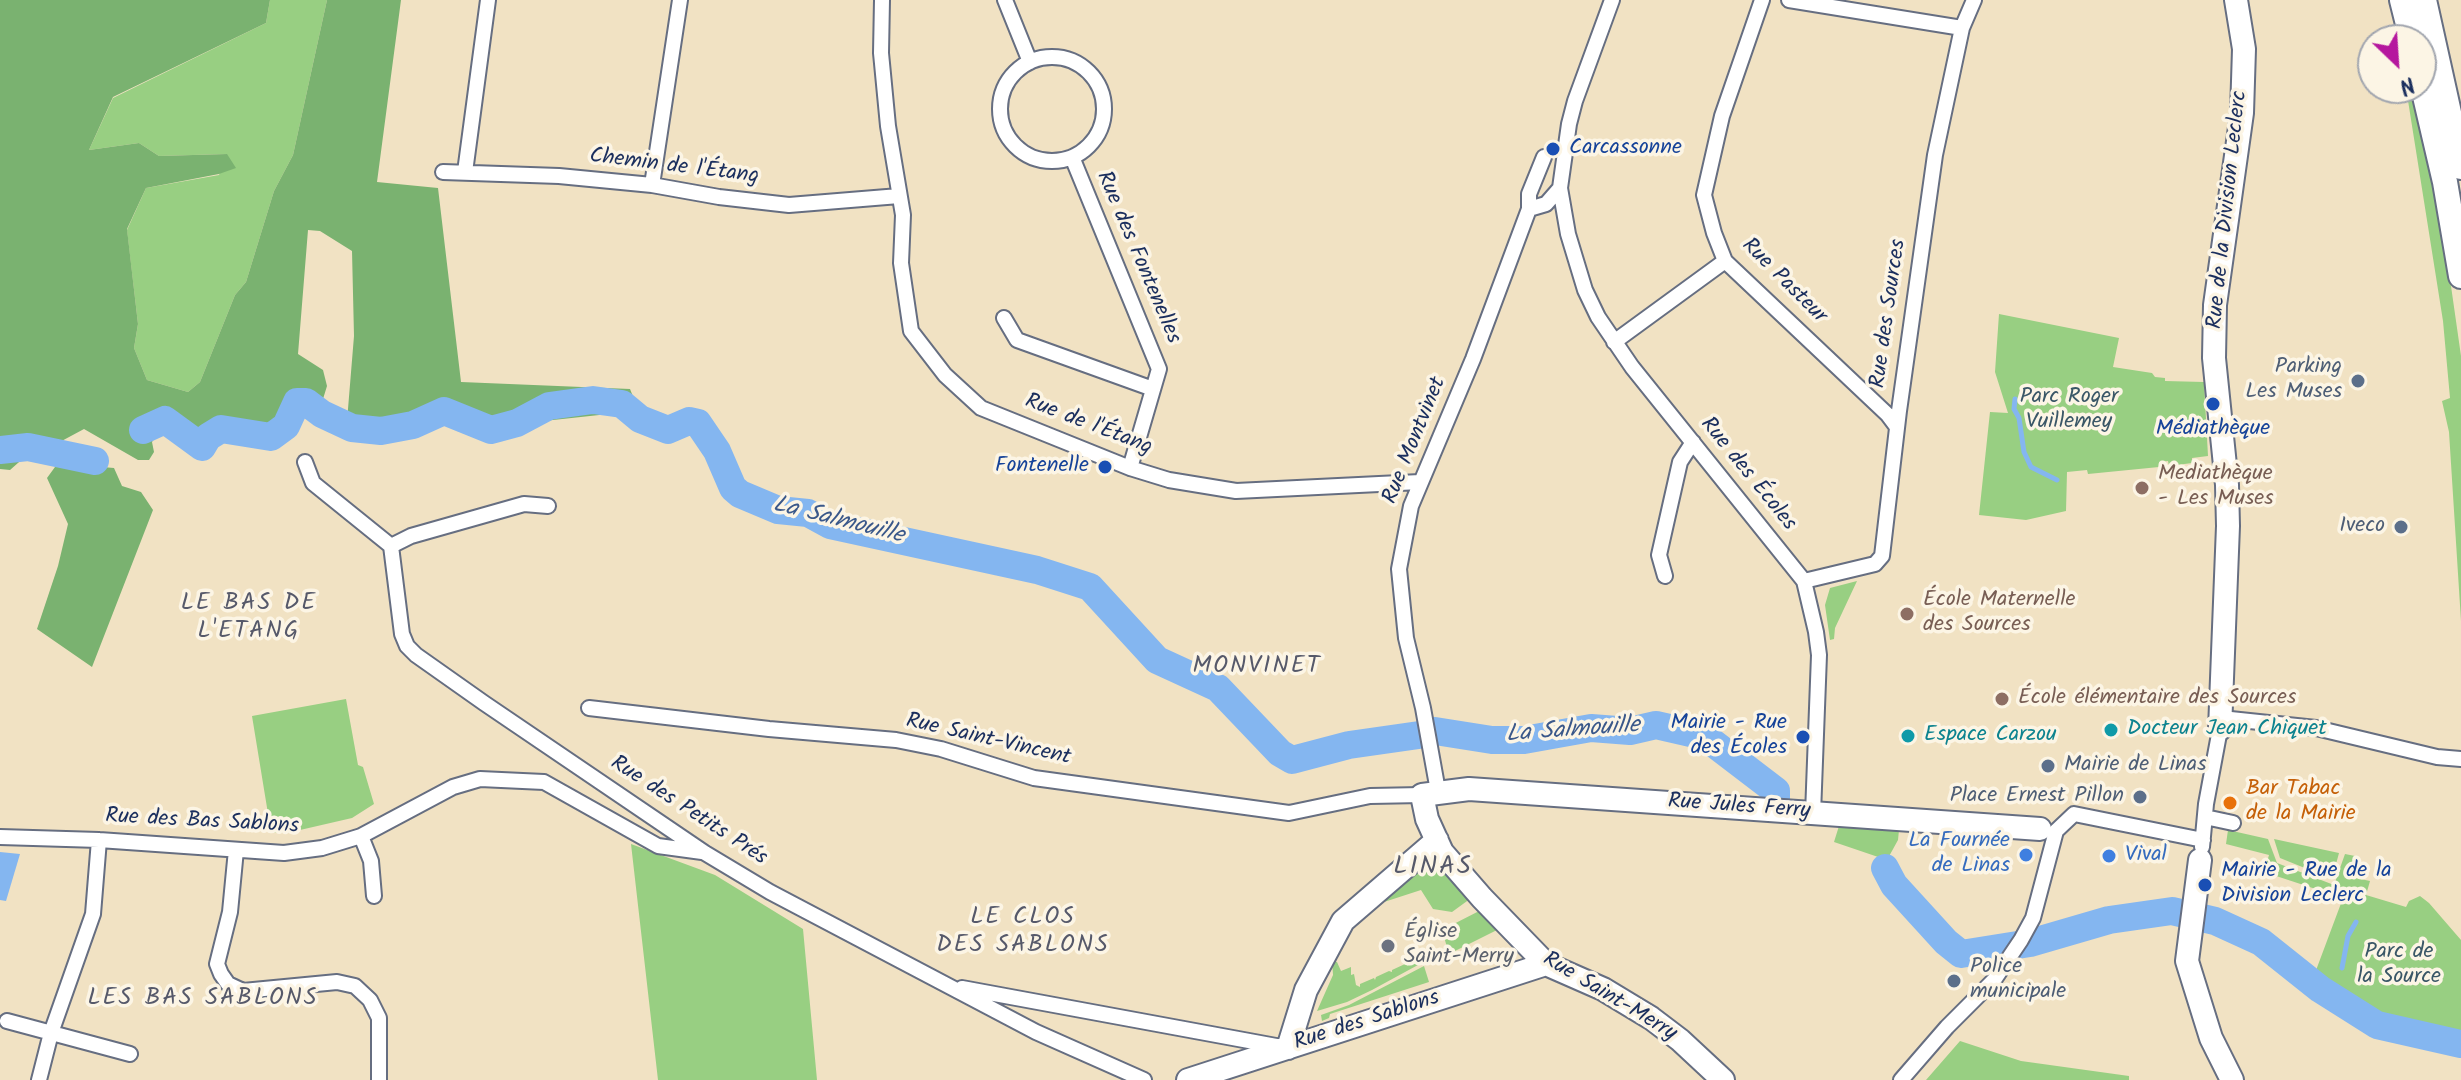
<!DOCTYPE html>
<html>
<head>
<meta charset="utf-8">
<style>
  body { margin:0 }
  #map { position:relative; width:2461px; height:1080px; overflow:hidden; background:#f1e2c3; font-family:Kalam,sans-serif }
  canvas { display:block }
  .north { position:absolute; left:2357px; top:24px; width:80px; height:80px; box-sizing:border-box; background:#fcf5e5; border:2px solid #a2a6af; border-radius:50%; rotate:155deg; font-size:22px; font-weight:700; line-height:32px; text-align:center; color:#1b2f5e }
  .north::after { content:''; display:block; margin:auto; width:28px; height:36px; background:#b5179e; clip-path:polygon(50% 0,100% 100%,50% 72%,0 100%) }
</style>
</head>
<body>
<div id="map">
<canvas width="2461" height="1080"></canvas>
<div class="north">N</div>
</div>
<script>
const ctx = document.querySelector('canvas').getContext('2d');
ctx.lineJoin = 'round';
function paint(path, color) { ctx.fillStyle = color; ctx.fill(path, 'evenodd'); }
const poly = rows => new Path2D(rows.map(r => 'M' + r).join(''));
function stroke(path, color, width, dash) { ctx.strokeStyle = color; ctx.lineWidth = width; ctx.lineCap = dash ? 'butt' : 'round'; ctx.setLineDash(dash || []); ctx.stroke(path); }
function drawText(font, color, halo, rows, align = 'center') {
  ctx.font = font + ' Kalam,sans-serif'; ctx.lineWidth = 7; ctx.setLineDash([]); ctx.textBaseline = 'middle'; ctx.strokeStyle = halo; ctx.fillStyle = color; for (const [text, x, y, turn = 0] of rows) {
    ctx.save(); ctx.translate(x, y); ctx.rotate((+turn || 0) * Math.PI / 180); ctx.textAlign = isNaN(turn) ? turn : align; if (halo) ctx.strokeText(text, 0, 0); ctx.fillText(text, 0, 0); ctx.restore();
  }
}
paint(poly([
  [270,0,327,0,293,155,274,191,246,282,235,295,200,382,188,392,147,380,134,348,138,324,127,230,146,188,219,175,227,154,159,156,139,143,89,150,113,98,266,23],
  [2406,88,2415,88,2441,216,2461,356,2461,621,2449,432,2442,401,2450,398,2443,321],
  [1999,314,2119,338,2113,367,2152,373,2155,377,2165,378,2165,381,2204,382,2208,456,2192,458,2192,463,2169,466,2168,461,2159,462,2159,467,2088,474,2087,470,2067,472,2066,511,2026,520,1979,515,1990,412,2008,413,1995,372],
  [1857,581,1835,628,1834,639,1830,640,1825,605,1830,588],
  [346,699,358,765,363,767,374,804,352,818,287,833,271,832,252,716],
  [1839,826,1899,830,1898,840,1887,860,1834,842],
  [2228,830,2268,839,2277,863,2334,885,2345,854,2355,856,2351,877,2370,881,2366,895,2406,907,2409,901,2420,896,2429,903,2461,940,2461,1034,2412,1029,2373,1018,2312,981,2343,898,2264,872,2269,855,2226,844],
  [2274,839,2339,853,2332,879,2280,858],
  [631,844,715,875,803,929,817,1080,658,1080],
  [1433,861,1438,862,1474,896,1452,912,1433,909,1421,890,1384,902,1387,896],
  [1485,908,1503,927,1449,954,1442,930],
  [1436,950,1440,953,1372,990,1347,1002,1317,1011,1333,975,1332,960,1337,962,1341,971,1351,967,1351,975,1354,974,1356,985,1360,987,1360,984,1374,978,1375,980,1376,977,1389,971,1392,972,1392,970,1405,964,1408,966,1407,963,1420,957,1422,959,1423,956],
  [1424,966,1429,982,1330,1014,1329,1018,1322,1021,1321,1015,1349,1005],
  [1960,1041,2021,1061,2129,1076,2129,1080,1926,1080]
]), '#98cf82');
paint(poly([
  [0,0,270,0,266,23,113,97,89,150,139,143,159,156,227,154,236,168,219,174,146,188,127,229,138,324,134,348,147,380,188,392,200,382,235,295,246,282,274,191,293,155,327,0,401,0,377,182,438,188,461,382,630,389,636,404,627,412,516,424,490,435,468,431,446,416,435,415,396,439,383,440,365,434,347,421,354,336,352,251,320,231,308,230,298,354,323,370,327,386,323,399,313,409,293,408,290,438,281,444,220,434,197,447,159,432,152,442,154,452,149,460,138,460,84,429,43,451,27,455,10,470,0,469],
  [79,465,114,468,122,486,141,492,153,510,92,667,37,629,58,566,68,524,47,478,55,467]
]), '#7ab270');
paint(poly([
  [0,852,20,854,6,901,0,900]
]), '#84b6f0');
stroke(poly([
  [2015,399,2014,409,2019,418,2024,452,2031,467,2057,480],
  [2342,968,2348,936,2356,922]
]), '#84b6f0', 5);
stroke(poly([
  [143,430,165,420,202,447,208,437,221,429,271,437,286,426,297,402,306,402,322,414,352,428,381,431,413,425,444,411,491,430,517,423,549,406,593,400,622,404,640,419,668,430,689,421,698,423,717,451,733,488,740,494,778,510,808,513,830,525,1037,570,1090,587,1157,660,1218,688,1280,753,1292,760,1349,745,1419,735],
  [0,450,28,447,95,461],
  [1435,731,1492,740,1524,740,1591,728,1630,731,1656,725,1704,736,1776,791,1776,803],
  [1885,868,1894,885,1946,942,1961,954,2030,943,2109,920,2172,911,2215,921,2261,942,2320,989,2377,1025,2461,1044]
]), '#84b6f0', 28);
const street = poly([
  [882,0,881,53,888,126,903,215,901,263,911,331,945,375,981,408,1130,468,1169,480,1236,491,1420,482],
  [1005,0,1030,62],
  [1762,0,1722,116,1704,195,1714,233,1725,261,1888,415,1897,427],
  [1789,0,1962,28],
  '1000 109a52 52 0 1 1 104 0a52 52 0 1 1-104 0Z',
  [1072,157,1159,369,1130,468],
  [443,172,559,176,652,185,719,197,789,205,899,196],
  [465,172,488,0],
  [652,185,680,0],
  [1560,188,1568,234,1585,290,1598,317,1632,367,1804,581,1816,632,1819,655,1813,814],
  [1529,209,1529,194,1544,157],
  [1004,318,1017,340,1153,389],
  [1614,342,1725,261],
  [305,462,313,483,391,546,411,536,524,504,548,506],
  [391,546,402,634,407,646,416,655,484,703,705,853,770,892,1036,1032,1144,1080],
  [1665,576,1659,555,1680,462,1693,442],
  [1804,581,1875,564,1882,556,1899,411,1935,155,1962,28,1974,0],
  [589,708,769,729,896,740,941,749,1034,778,1289,813,1370,796,1422,795],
  [2221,718,2316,728,2437,757,2461,759],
  [1438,791,1423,708,1406,638,1399,569,1411,506,1473,359,1529,209,1546,204,1560,188,1569,124,1575,101,1612,0],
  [2205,817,2233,823],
  [2056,831,2074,814,2203,840],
  [361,836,371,861,374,896],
  [0,837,99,840,284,853,322,848,361,836,453,787,480,779,544,782,658,846,702,852],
  [2202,847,2206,804,2220,729],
  [236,850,230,912,217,964,221,974,228,984,243,991,337,982,355,986,370,1000,379,1018,379,1080],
  [962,988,1287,1048],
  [7,1021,130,1054],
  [39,1080,51,1033,93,914,99,840],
  [1901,1080,1947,1027,1994,980,2021,940,2033,918,2056,831]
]);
const secondary = poly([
  [2220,729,2228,526,2227,485,2214,358,2215,305,2242,113,2244,49,2236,0],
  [2200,860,2187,961,2211,1038,2232,1080],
  [1288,1048,1306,990,1343,921,1437,840],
  [1188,1080,1546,964],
  [1723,1080,1680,1040,1651,1018,1603,989,1546,964,1482,898,1442,852,1427,819,1422,795,1469,789,2040,829]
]);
const primary = poly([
  [2402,0,2412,40],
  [2424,0,2461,167],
  [2421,79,2445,182,2461,276]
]);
stroke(street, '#666e81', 18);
stroke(secondary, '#666e81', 26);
stroke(primary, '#666e81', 28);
stroke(street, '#fff', 14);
stroke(secondary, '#fff', 22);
stroke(primary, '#fff', 24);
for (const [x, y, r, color] of [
  [1553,149,8,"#1a4fb4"],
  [2358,381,8,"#5c6f8a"],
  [2213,404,8,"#1a4fb4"],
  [1105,467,8,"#1a4fb4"],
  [2142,488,8,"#8d6e63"],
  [2401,527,8,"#5c6f8a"],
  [1907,614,8,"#8d6e63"],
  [2002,699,8,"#8d6e63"],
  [2111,730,8,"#0f9aa8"],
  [1908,736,8,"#0f9aa8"],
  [1803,737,8,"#1a4fb4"],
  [2048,766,8,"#5c6f8a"],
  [2140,797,8,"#5c6f8a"],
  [2230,803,8,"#e8710a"],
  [2026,855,8,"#3f7fe0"],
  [2109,856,8,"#3f7fe0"],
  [2205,885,8,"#1a4fb4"],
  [1388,946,8,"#6b7280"],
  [1954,981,8,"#5c6f8a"]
]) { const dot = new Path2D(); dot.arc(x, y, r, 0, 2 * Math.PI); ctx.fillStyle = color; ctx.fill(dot); stroke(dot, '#fcf5e5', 3); }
drawText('22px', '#164399', '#fcf5e5', [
  ["Carcassonne",1569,149],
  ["Médiathèque",2213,430,"center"],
  ["Fontenelle",1089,467,"right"],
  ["Mairie - Rue",1787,724,"right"],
  ["des Écoles",1787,749,"right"],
  ["Mairie - Rue de la",2221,872],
  ["Division Leclerc",2221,897]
], 'left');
drawText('22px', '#1b2f5e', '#fcf5e5', [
  ["Chemin de l'Étang",674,168,7],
  ["Rue de la Division Leclerc",2229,210,-84],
  ["Rue des Fontenelles",1137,258,67],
  ["Rue Pasteur",1783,282,45],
  ["Rue des Sources",1890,314,-82],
  ["Rue de l'Étang",1088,426,21],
  ["Rue Montvinet",1416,441,-68],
  ["Rue des Écoles",1747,475,51],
  ["Rue Saint-Vincent",988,741,13],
  ["Rue Jules Ferry",1739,808,4],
  ["Rue des Petits Prés",688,812,33],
  ["Rue des Bas Sablons",202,823,3],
  ["Rue Saint-Merry",1609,998,31],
  ["Rue des Sablons",1367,1022,-18]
]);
drawText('22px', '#4e5e75', '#fcf5e5', [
  ["Parking",2342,368],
  ["Les Muses",2342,393],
  ["Iveco",2385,527],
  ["Mairie de Linas",2064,766,"left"],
  ["Place Ernest Pillon",2124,797],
  ["Police",1970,968,"left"],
  ["municipale",1970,993,"left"]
], 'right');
drawText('22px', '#3a5767', '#fcf5e5', [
  ["Parc Roger",2069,398],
  ["Vuillemey",2069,423],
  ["Parc de",2399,953],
  ["la Source",2399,978]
]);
drawText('22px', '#785e54', '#fcf5e5', [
  ["Mediathèque",2158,475],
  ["- Les Muses",2158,500],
  ["École Maternelle",1923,601],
  ["des Sources",1923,626],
  ["École élémentaire des Sources",2018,699]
], 'left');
drawText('22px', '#0d838f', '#fcf5e5', [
  ["Docteur Jean Chiquet",2127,730],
  ["Espace Carzou",1924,736]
], 'left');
drawText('22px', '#c56008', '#fcf5e5', [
  ["Bar Tabac",2246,790],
  ["de la Mairie",2246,815]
], 'left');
drawText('22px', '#366cbe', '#fcf5e5', [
  ["La Fournée",2010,842],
  ["de Linas",2010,867],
  ["Vival",2125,856,"left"]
], 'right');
drawText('22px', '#5b616d', '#fcf5e5', [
  ["Église",1404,933],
  ["Saint-Merry",1404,958]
], 'left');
drawText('italic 24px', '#3a588a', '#fcf5e5', [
  ["La Salmouille",838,522,14],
  ["La Salmouille",1573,732,-4]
]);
ctx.letterSpacing = '2px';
drawText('24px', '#56596a', '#fcf5e5', [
  ["LE BAS DE",249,605],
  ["L'ETANG",249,633],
  ["MONVINET",1257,668],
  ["LE CLOS",1023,919],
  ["DES SABLONS",1023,947],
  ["LES BAS SABLONS",203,1000]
]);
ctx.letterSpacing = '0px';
ctx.letterSpacing = '2px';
drawText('26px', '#56596a', '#fcf5e5', [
  ["LINAS",1433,869]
]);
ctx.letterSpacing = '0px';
</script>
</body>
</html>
